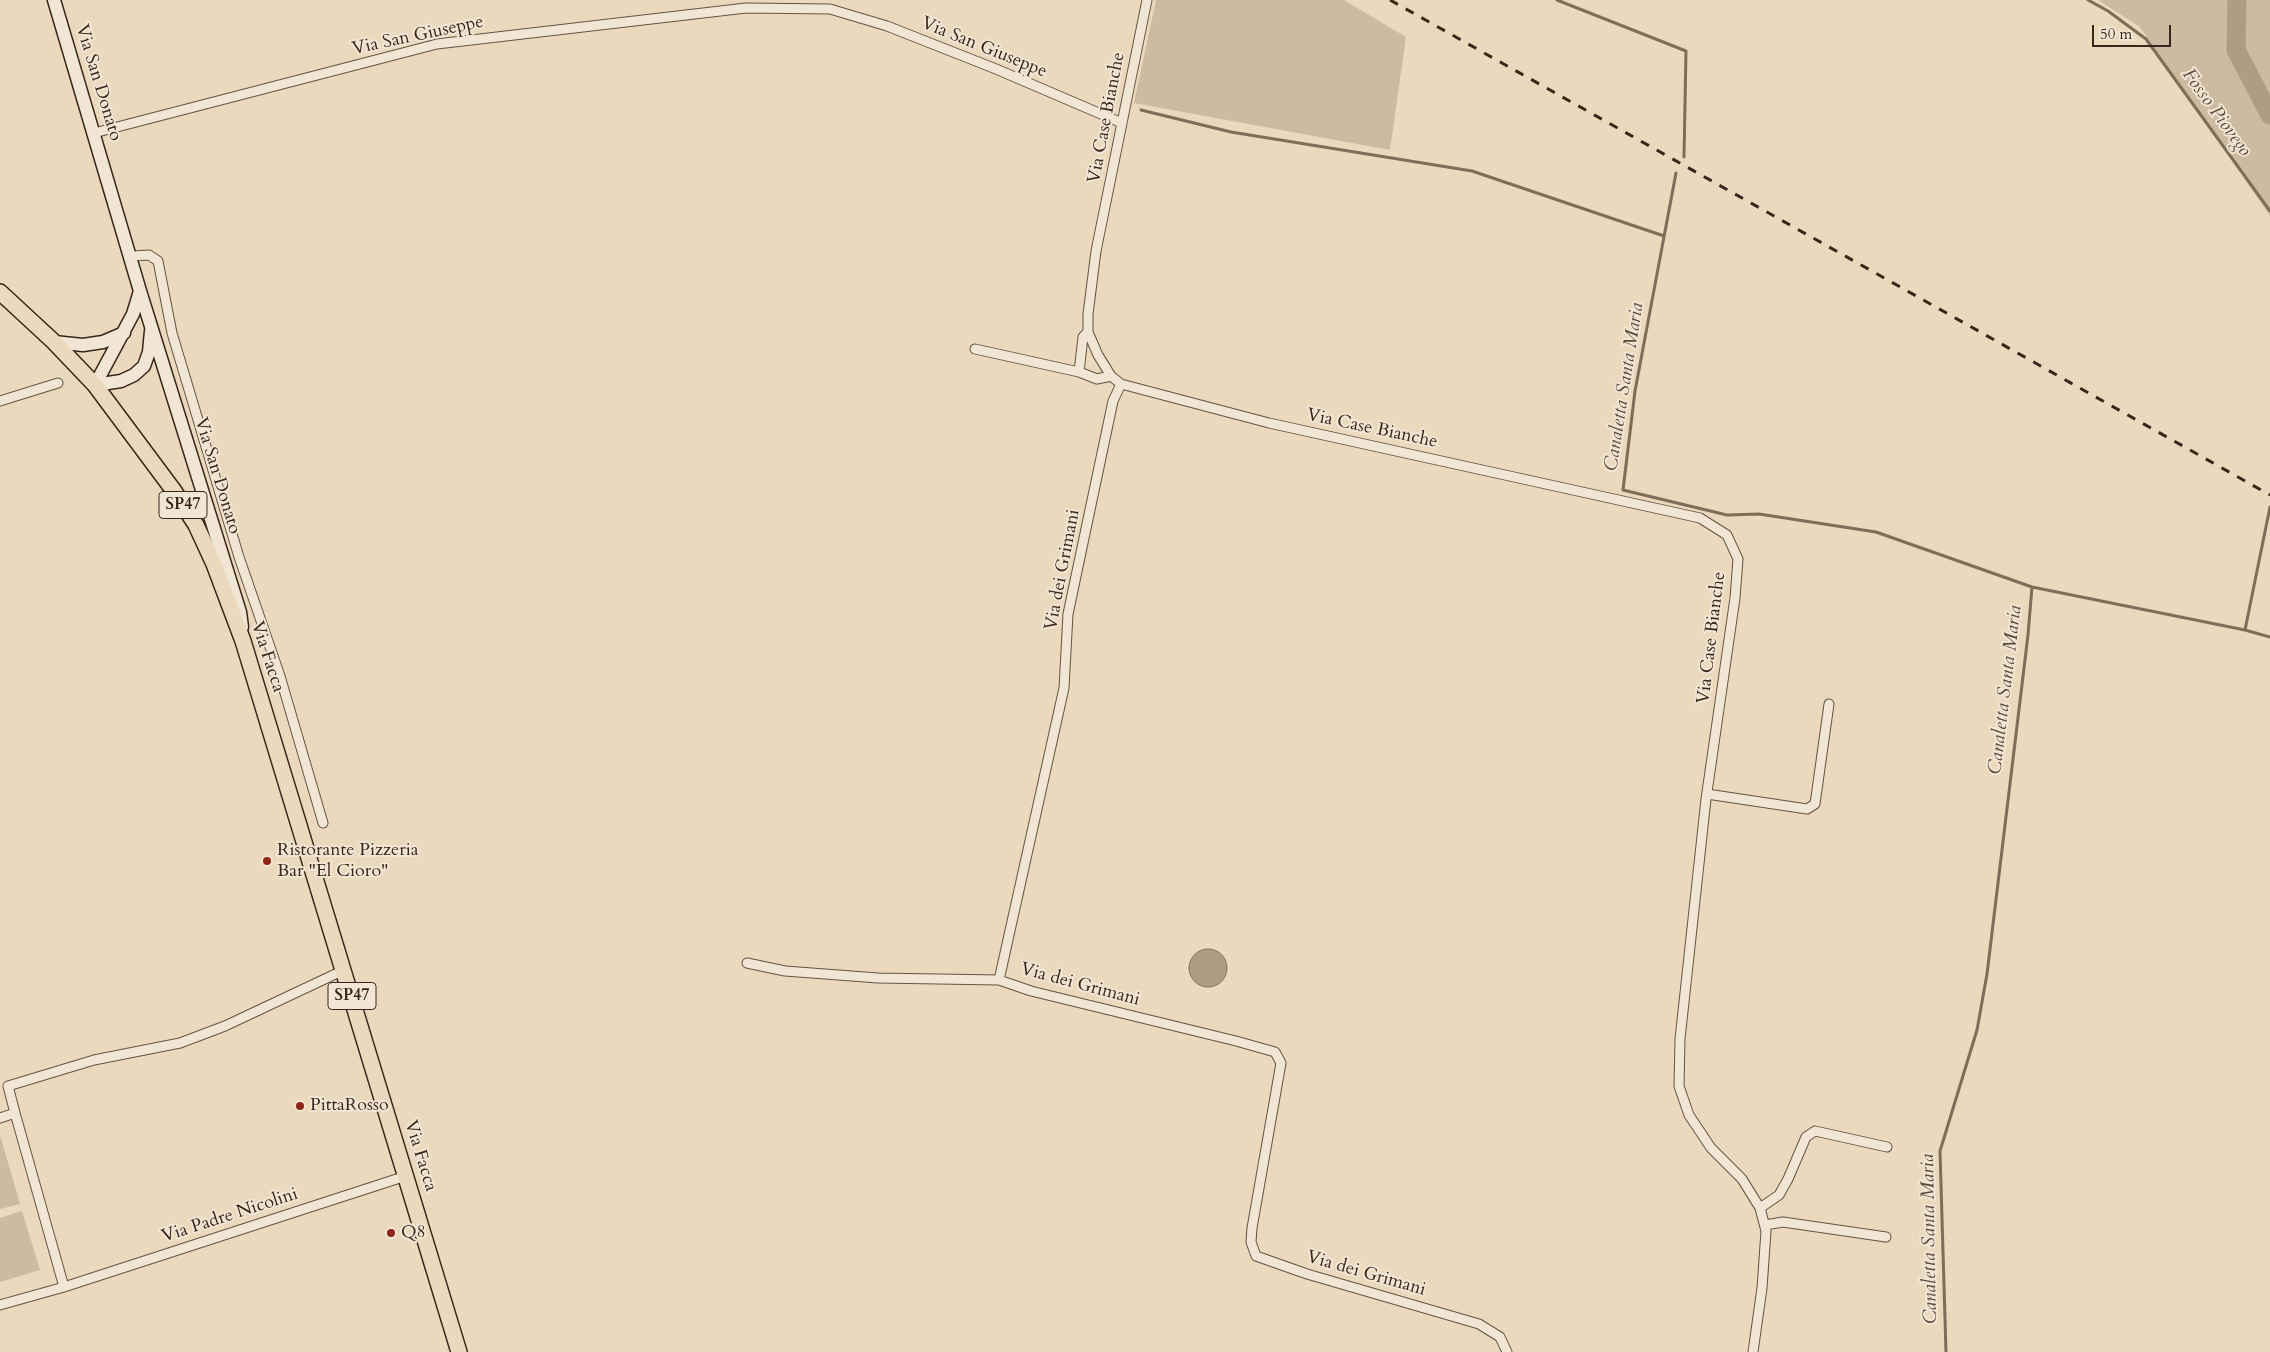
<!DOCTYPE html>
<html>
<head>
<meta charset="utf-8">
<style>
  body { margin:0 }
  #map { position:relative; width:2270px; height:1352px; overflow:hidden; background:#ead9bc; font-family:Cardo,serif }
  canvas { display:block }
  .scale { position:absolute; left:2092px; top:25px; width:79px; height:22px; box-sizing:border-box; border:2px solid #39261a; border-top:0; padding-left:6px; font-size:15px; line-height:18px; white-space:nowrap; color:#39261a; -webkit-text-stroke:4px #f1e6d3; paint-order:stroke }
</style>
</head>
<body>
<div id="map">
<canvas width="2270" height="1352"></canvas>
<div class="scale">50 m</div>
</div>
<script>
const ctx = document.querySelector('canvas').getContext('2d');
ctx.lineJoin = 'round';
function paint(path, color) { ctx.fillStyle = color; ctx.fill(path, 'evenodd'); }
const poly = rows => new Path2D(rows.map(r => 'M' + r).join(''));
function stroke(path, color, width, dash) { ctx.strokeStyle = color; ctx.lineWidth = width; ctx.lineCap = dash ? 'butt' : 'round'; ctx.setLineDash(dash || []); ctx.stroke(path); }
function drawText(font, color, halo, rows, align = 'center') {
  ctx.font = font + ' Cardo,serif'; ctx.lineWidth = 4; ctx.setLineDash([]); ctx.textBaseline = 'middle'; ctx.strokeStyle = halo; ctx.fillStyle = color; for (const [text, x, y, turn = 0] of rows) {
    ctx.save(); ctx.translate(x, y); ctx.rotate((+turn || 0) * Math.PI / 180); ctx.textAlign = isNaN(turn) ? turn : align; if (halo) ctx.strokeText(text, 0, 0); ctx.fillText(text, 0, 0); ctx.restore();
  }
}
paint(poly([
  [1156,0,1344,0,1406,37,1390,150,1134,103],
  [2098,0,2270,0,2270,216,2140,27],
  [0,1135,20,1204,0,1209],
  [22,1211,40,1270,0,1282,0,1218]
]), '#ccbba0');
const water = poly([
  '1189 968a19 19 0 1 1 38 0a19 19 0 1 1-38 0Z'
]);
paint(water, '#ae9c85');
stroke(water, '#7f6d5a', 1);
stroke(poly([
  [1557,0,1686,51,1684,157],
  [2088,0,2108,11,2146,39,2270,211],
  [1141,110,1231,132,1472,171,1664,236],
  [1676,173,1635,391,1623,490,1727,515,1759,514,1876,532,2032,587,2028,635,1987,974,1977,1030,1940,1151,1946,1352],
  [2270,507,2245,630,2270,637],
  [2032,587,2245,630]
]), '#7f6d5a', 3);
stroke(poly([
  [2237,0,2236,50,2270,115]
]), '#ae9c85', 19);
const street = poly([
  [1147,0,1096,251,1088,314,1088,332,1098,355,1111,376,1121,384,1269,423,1700,518,1727,535,1738,559,1735,598,1706,799,1680,1039,1679,1086,1689,1115,1711,1148,1742,1179,1760,1208,1766,1231,1762,1288,1753,1352],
  [94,133,437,44,746,8,830,9,887,26,996,69,1122,123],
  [132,256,149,255,158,261,172,333,239,557,280,676,323,823],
  [1088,332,1083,337,1079,372,1097,379,1111,376],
  [975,349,1079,372],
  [1121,384,1113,401,1068,614,1064,688,999,980,1031,991,1236,1041,1275,1052,1281,1063,1252,1228,1251,1242,1256,1256,1307,1274,1479,1324,1500,1337,1507,1352],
  [0,401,58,383],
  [1707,794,1807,809,1815,804,1829,704],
  [747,963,785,971,878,978,999,980],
  [15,1113,8,1086,94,1060,180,1043,225,1026,344,970],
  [0,1118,15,1113,64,1287],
  [1760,1208,1779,1195,1788,1179,1806,1137,1815,1131,1887,1147],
  [1765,1225,1783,1222,1886,1237],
  [0,1305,64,1287,406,1176]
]);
const secondary = poly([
  [54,0,140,291,240,612,242,627],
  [54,342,83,345,103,342,124,333],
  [95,385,133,314,140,291],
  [95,385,121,381,134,375,144,366,149,352,151,331]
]);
const primary = poly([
  [0,292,54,342,95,385,174,491,196,525,214,564,243,641,459,1352]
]);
stroke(street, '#655342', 11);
stroke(secondary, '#39261a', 15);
stroke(primary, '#39261a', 18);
stroke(street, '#f1e6d3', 9);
stroke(secondary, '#f1e6d3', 12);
stroke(primary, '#ead9bc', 15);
stroke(poly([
  [1390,0,2270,495]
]), '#39261a', 3, [9, 9]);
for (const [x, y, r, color] of [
  [267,861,5,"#8f2418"],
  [300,1106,5,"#8f2418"],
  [391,1233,5,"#8f2418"]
]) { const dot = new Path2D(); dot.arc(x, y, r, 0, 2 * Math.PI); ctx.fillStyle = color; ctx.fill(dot); stroke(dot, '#f1e6d3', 2); }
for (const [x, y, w] of [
  [183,505,48],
  [352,996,48]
]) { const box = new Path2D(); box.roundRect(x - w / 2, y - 13.5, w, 27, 4); ctx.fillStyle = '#f1e6d3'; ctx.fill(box); stroke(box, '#39261a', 1); }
drawText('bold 16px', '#39261a', null, [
  ["SP47",183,505],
  ["SP47",352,996]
]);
drawText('18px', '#39261a', '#f1e6d3', [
  ["Via San Giuseppe",418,36,-12],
  ["Via San Giuseppe",984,48,22],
  ["Via San Donato",98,83,73],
  ["Via Case Bianche",1107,118,-79],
  ["Via Case Bianche",1372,429,12],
  ["Via San Donato",217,476,73],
  ["Via dei Grimani",1063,570,-79],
  ["Via Case Bianche",1712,638,-83],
  ["Via Facca",267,657,72],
  ["Via dei Grimani",1080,985,15],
  ["Via Facca",420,1156,73],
  ["Via Padre Nicolini",230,1216,-18],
  ["Via dei Grimani",1366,1274,16]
]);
drawText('18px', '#39261a', '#f1e6d3', [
  ["Ristorante Pizzeria",277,851],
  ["Bar \"El Cioro\"",277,872],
  ["PittaRosso",310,1106],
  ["Q8",401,1233]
], 'left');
drawText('italic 19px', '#5c493a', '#f1e6d3', [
  ["Fosso Piovego",2216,113,54],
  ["Canaletta Santa Maria",1625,387,-81],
  ["Canaletta Santa Maria",2006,690,-83],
  ["Canaletta Santa Maria",1930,1239,-91]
]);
</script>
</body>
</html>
